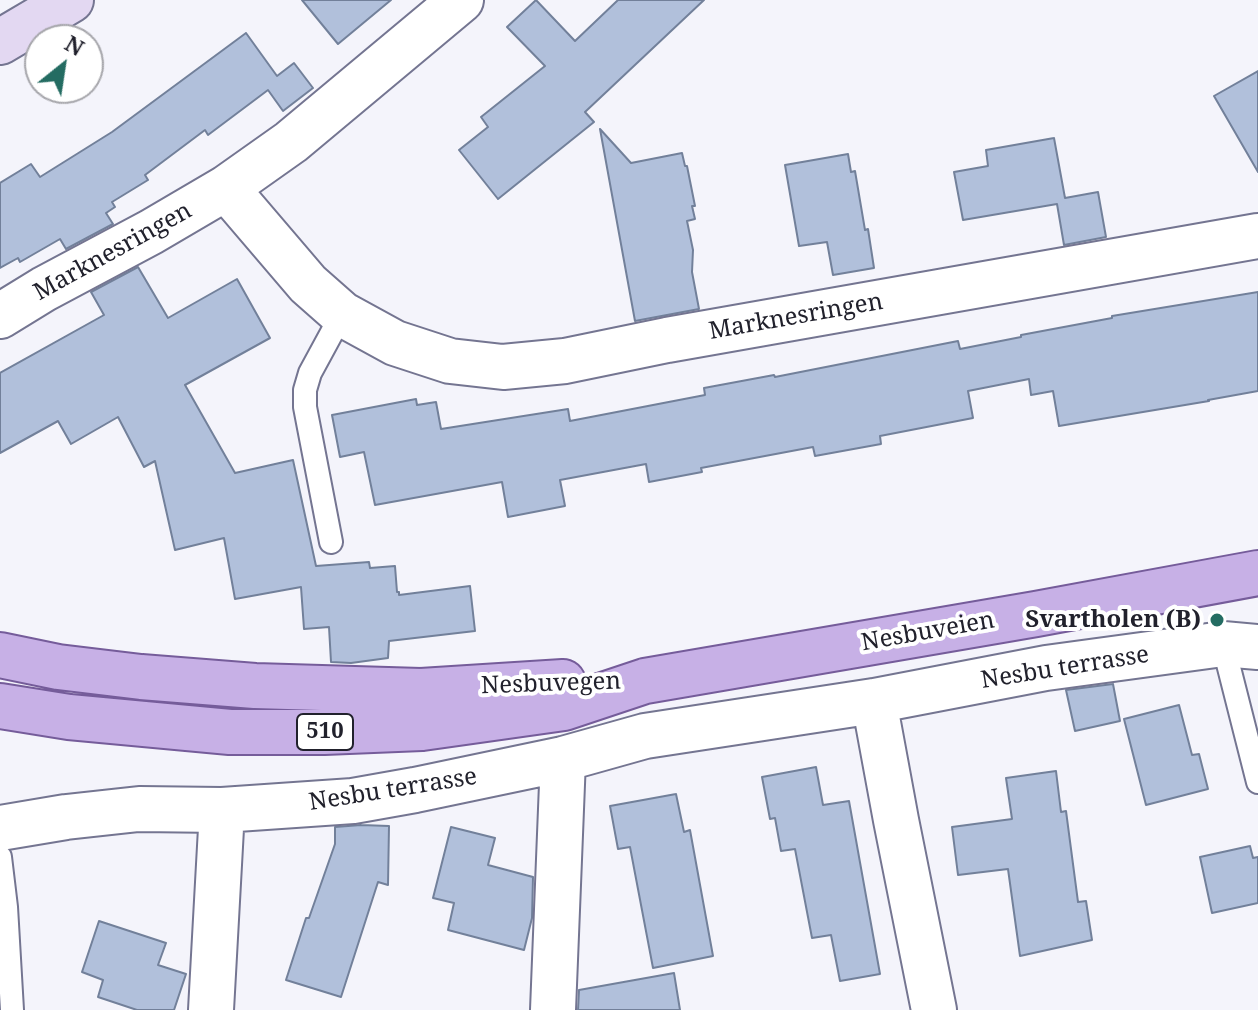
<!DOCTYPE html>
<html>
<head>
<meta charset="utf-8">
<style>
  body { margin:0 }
  #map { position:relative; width:1258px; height:1010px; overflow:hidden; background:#f4f4fb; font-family:"Noto Serif",serif }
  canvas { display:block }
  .north { position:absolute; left:24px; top:24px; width:80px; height:80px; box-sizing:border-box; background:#fff; border:2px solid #a6a6ab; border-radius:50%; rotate:30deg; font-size:22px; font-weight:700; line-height:32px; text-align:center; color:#21212c }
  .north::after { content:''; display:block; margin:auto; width:28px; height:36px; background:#246c62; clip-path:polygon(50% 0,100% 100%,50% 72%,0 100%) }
</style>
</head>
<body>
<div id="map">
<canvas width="1258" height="1010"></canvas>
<div class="north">N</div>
</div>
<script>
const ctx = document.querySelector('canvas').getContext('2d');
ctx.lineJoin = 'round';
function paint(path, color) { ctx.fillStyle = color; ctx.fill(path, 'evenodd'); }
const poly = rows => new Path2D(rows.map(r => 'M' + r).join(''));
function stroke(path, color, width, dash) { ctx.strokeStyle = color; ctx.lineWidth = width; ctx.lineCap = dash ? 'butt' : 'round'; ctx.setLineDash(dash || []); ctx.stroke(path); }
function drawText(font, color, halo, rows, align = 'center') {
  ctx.font = font + ' "Noto Serif",serif'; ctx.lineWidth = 8; ctx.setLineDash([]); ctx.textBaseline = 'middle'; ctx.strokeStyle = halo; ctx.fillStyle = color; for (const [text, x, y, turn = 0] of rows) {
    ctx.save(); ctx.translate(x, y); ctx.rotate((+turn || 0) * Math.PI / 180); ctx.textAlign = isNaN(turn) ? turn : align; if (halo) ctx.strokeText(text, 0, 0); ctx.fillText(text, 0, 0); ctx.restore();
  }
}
const building = poly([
  [302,0,391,0,338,44,302,0],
  [536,0,575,41,618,0,704,0,585,112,594,122,498,199,459,150,488,127,481,117,545,66,507,27,536,0],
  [246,33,277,76,294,63,313,88,283,111,268,90,208,135,205,130,145,175,148,180,112,202,115,207,106,213,113,224,66,249,60,239,20,262,18,258,0,268,0,183,31,164,40,177,112,132,246,33],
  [1258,71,1258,172,1214,96,1258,71],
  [600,129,631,163,682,153,685,166,687,166,695,206,692,206,695,219,687,221,693,250,692,272,699,309,635,321,600,129],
  [1054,138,1065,198,1098,192,1106,237,1064,245,1057,204,963,220,954,172,988,166,986,150,1054,138],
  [848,154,851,172,855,171,865,230,868,229,874,268,833,275,827,242,799,246,785,165,848,154],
  [138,267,168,318,237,279,270,338,185,385,235,473,293,460,316,566,369,562,370,568,395,566,397,592,399,592,399,595,470,586,475,631,389,641,388,658,351,663,331,662,329,627,304,629,301,587,235,599,224,538,175,550,155,461,144,467,118,417,71,444,58,421,0,453,0,373,104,315,91,292,138,267],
  [1258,292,1258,391,1208,400,1209,401,1059,426,1053,391,1031,395,1029,379,968,391,973,418,880,436,881,444,815,456,813,447,701,468,702,472,649,482,646,464,560,480,565,506,508,517,502,482,375,505,364,452,340,457,332,415,416,399,417,405,436,402,441,429,568,409,570,421,705,395,704,388,774,375,775,377,958,341,960,349,1021,337,1021,335,1112,318,1112,316,1258,292],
  [1113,684,1120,721,1075,731,1066,690,1113,684],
  [1179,705,1192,755,1199,754,1208,789,1146,805,1124,719,1179,705],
  [816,767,823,805,849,801,880,974,840,981,831,935,812,938,795,849,781,851,775,818,770,819,762,777,816,767],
  [1056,771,1061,812,1066,811,1078,902,1086,901,1092,940,1020,956,1008,869,958,875,952,827,1012,819,1006,778,1056,771],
  [676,794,684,832,690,830,713,956,653,968,630,847,618,849,610,806,676,794],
  [361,825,389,826,388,885,378,882,341,997,286,980,306,918,309,918,335,844,335,827,361,825],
  [451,827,495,838,488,865,533,877,532,918,524,950,448,930,454,903,433,898,451,827],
  [1250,846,1253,858,1258,857,1258,903,1212,913,1200,857,1250,846],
  [99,921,166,943,158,965,186,974,174,1010,137,1010,98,997,103,980,82,972,99,921],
  [674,973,680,1010,578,1010,579,990,674,973]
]);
paint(building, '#b1c0db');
stroke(building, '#72809a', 2);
const lane = poly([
  [331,542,305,407,305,390,310,373,342,314],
  [1223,644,1258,782],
  [0,857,6,907,12,1010]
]);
const street = poly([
  [226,188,308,284,342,314,395,343,450,361,503,367,565,361,667,340,1258,236],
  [0,316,44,289,151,232,226,188,291,142,461,0],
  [874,701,896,820,934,1010],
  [0,828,66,817,139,809,222,810,353,801,415,790,563,759,645,736,874,701,1046,668,1223,644,1258,647],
  [211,1010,222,810],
  [553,1010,563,759]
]);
const secondary = poly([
  [0,42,71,0]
]);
const primary = poly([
  [0,655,58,667,141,677,255,686,421,691,563,682],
  [0,706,69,717,230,732,324,732,422,728,564,708,645,681,1036,614,1258,573]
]);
stroke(lane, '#747591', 26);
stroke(street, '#747591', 48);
stroke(secondary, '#747591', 48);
stroke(primary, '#755c9a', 48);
stroke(lane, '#fff', 22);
stroke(street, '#fff', 44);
stroke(secondary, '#e3d8f2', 44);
stroke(primary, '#c7b0e6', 44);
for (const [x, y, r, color] of [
  [1217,620,8,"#246c62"]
]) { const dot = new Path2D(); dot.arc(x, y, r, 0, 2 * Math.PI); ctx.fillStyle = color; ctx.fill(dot); stroke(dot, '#fff', 3); }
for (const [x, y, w] of [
  [325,732,56]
]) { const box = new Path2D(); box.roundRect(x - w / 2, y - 18, w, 36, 6); ctx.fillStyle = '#fff'; ctx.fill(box); stroke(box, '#21212c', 2); }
drawText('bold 22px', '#21212c', null, [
  ["510",325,732]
]);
drawText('24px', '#21212c', '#fff', [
  ["Marknesringen",113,252,-29],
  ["Marknesringen",796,317,-10],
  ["Nesbuveien",928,632,-10],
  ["Nesbu terrasse",1065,668,-9],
  ["Nesbuvegen",551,684,-2],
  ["Nesbu terrasse",393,790,-9]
]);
drawText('bold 24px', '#21212c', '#fff', [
  ["Svartholen (B)",1201,620]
], 'right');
</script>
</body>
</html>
